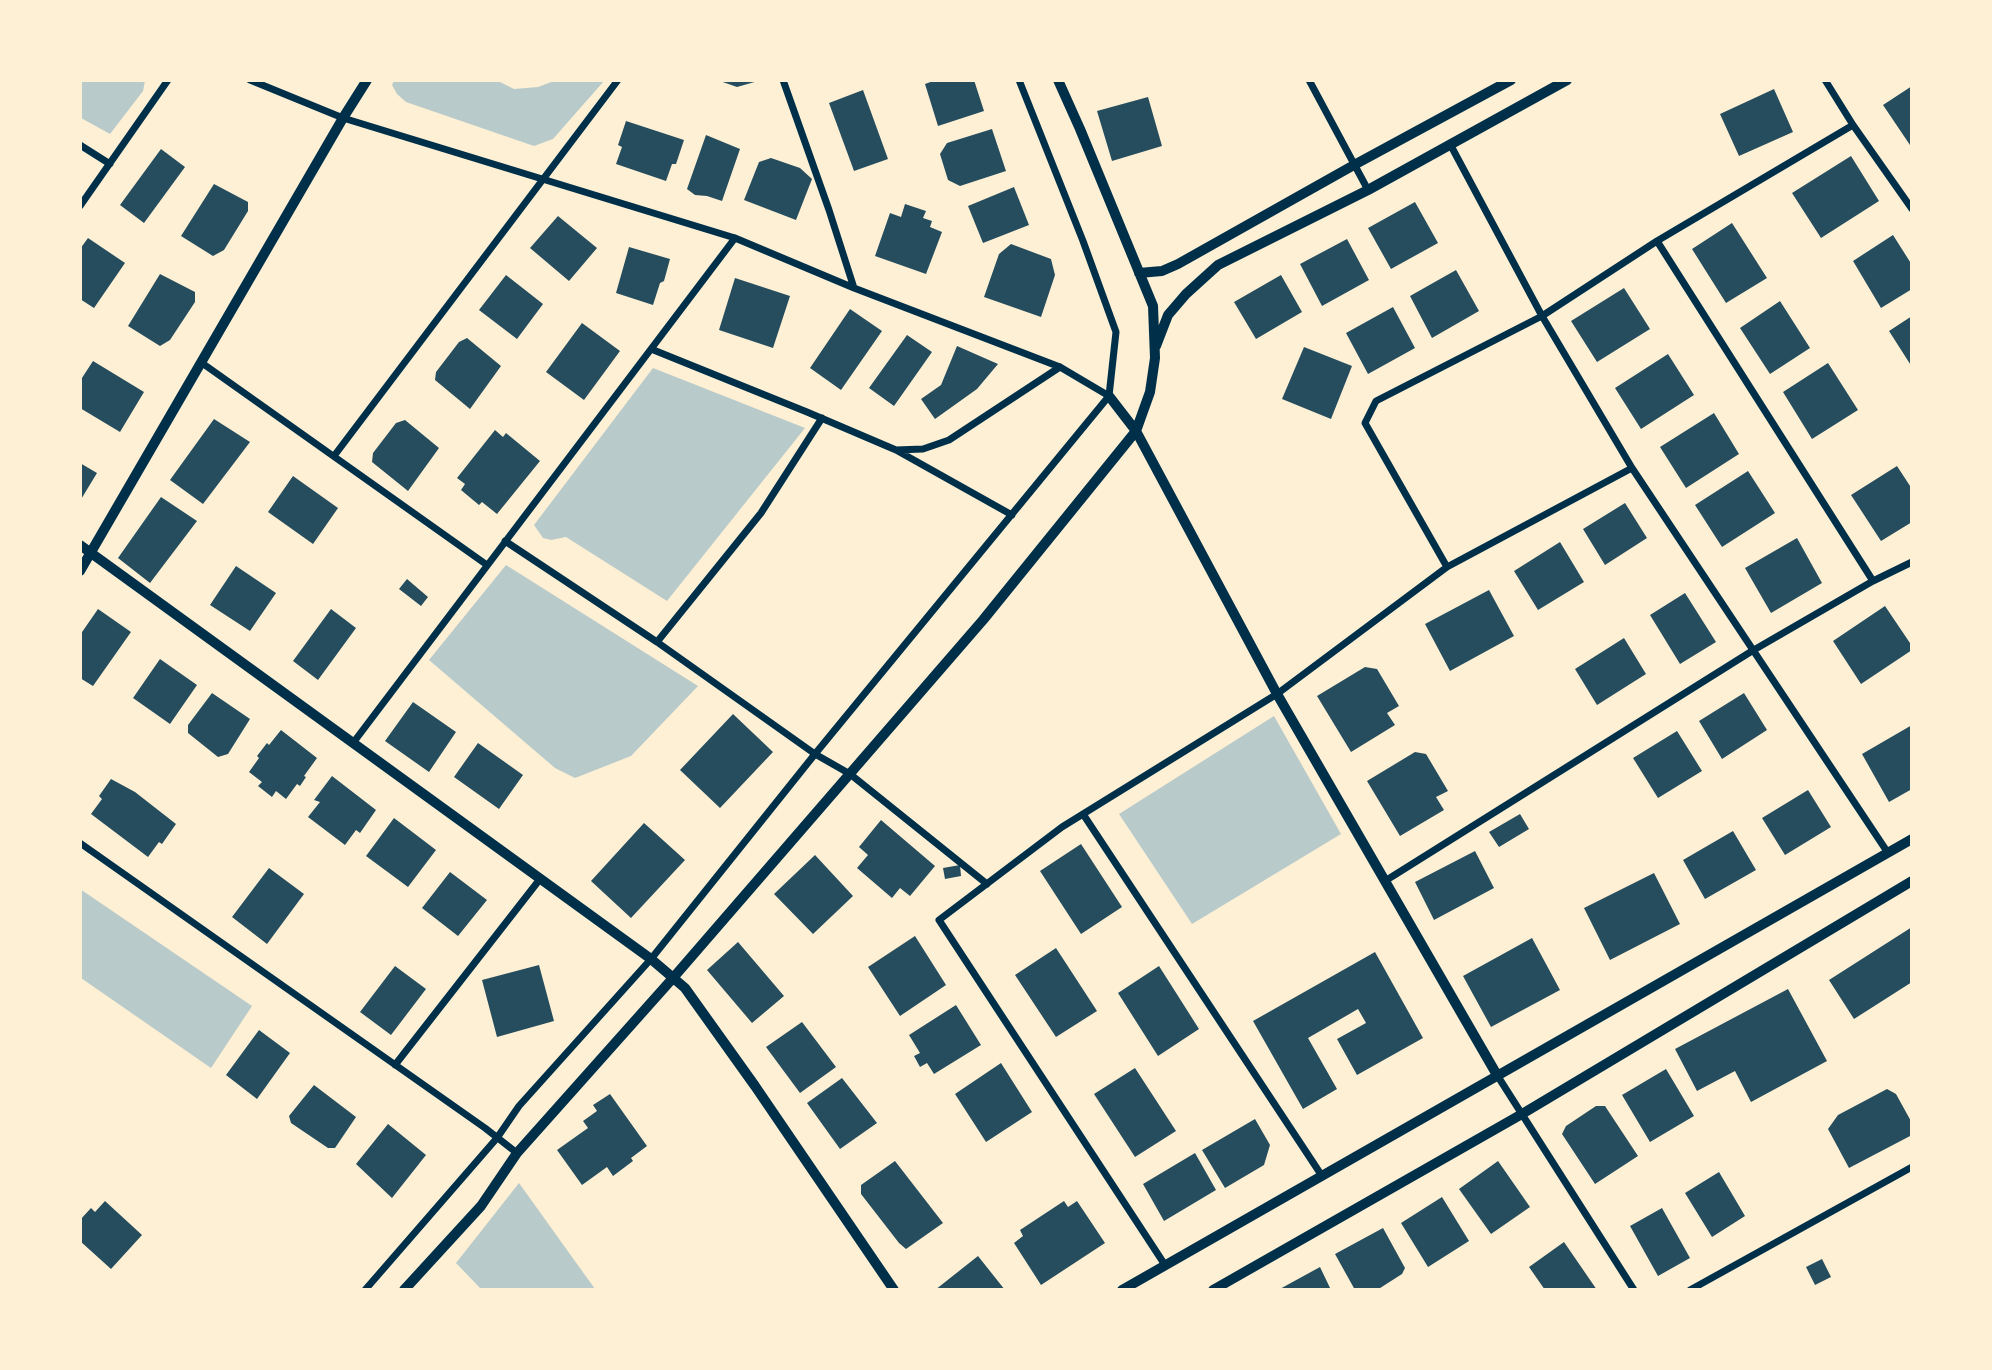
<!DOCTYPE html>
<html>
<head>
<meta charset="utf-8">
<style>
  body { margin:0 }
  #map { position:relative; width:1992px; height:1370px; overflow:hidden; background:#fdf0d5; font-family:Signika,sans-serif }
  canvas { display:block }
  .frame { position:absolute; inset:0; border:82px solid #fdf0d5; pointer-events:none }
</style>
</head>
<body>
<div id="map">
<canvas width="1992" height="1370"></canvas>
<div class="frame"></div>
</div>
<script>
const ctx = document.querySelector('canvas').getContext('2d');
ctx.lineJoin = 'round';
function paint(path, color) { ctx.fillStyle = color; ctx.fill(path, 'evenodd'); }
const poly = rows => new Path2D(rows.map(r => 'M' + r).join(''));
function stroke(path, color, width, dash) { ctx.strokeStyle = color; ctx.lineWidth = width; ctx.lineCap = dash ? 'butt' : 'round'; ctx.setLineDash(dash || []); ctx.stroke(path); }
paint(poly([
  [81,80,145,80,145,81,143,91,110,134,81,118],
  [394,81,498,81,514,89,538,87,554,81,604,81,553,139,534,146,406,102,397,94,392,85],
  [653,368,805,428,667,601,566,537,551,540,543,538,534,525],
  [506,565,698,686,631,756,575,778,555,768,429,660],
  [1274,716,1341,834,1192,924,1119,814],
  [80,889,252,1006,211,1068,81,978],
  [519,1183,595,1289,481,1289,456,1263]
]), '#b9caca');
paint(poly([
  [717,80,758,80,758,81,737,87],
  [936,80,974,80,984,111,938,126,925,84],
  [1912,86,1912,148,1883,105],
  [1774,89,1793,132,1739,156,1720,114],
  [863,90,888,159,854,171,829,103],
  [1148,97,1162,146,1112,161,1097,111],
  [626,121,684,140,676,164,672,164,666,181,616,164,622,147,618,145],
  [992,129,1006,171,960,186,948,180,940,154,947,143],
  [706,135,740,149,722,201,707,196,695,195,687,189],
  [161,149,185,167,144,223,120,205],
  [1851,156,1879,201,1821,238,1792,193],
  [771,158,800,168,812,179,796,220,744,200,759,162],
  [214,184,248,202,248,211,224,250,213,256,181,236],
  [1014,187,1029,225,983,243,968,206],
  [1415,202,1438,243,1391,269,1368,228],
  [905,204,926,211,923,218,932,221,930,227,942,232,926,274,875,256,890,213,901,217],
  [558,216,597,248,569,281,530,248],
  [1732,223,1767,278,1726,303,1692,249],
  [1893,235,1912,265,1912,289,1881,308,1853,261],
  [88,238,125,263,94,308,80,299,80,249],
  [1347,239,1369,280,1322,306,1300,264],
  [1011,244,1051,259,1055,275,1041,317,984,297,999,254],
  [629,247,670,259,664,281,660,283,653,305,616,293],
  [1456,270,1479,311,1432,338,1410,296],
  [160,274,195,292,195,302,170,340,160,346,128,326],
  [506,275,543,304,517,339,479,310],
  [1281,275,1302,312,1256,339,1234,302],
  [735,278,790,296,773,348,719,330],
  [1624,288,1650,329,1597,362,1571,321],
  [1780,301,1810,348,1770,374,1740,328],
  [1393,307,1415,348,1368,374,1346,333],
  [850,309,882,331,841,390,810,368],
  [1912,316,1912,367,1889,331],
  [582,323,620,351,584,400,546,372],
  [907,335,932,352,894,406,869,388],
  [467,338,501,366,470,409,435,380,436,372,459,342],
  [957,346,998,364,977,389,935,419,921,399,941,385],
  [1304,347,1352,366,1331,419,1282,399],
  [1668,354,1694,395,1641,429,1615,388],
  [93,361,144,392,120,432,80,408,80,381],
  [1828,363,1858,410,1812,439,1783,392],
  [1714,413,1739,454,1686,488,1660,447],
  [214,419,250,442,203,504,170,480],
  [405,420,439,448,408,491,372,462,373,453,396,423],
  [495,430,503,437,506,433,540,461,497,514,482,502,479,505,461,490,465,484,457,478],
  [80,463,97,473,80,501],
  [1897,466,1912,489,1912,522,1881,541,1851,495],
  [1748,471,1775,513,1722,547,1695,505],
  [293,476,338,508,313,544,268,512],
  [161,497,197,521,150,583,118,558],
  [1625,503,1647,538,1605,565,1583,529],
  [1797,538,1822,583,1771,613,1745,568],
  [1560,542,1584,582,1538,610,1514,571],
  [236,566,276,593,250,631,210,605],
  [407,579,428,597,421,606,399,589],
  [1489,590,1514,636,1450,671,1425,624],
  [1685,593,1716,642,1680,664,1650,615],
  [1885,606,1912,646,1912,650,1861,684,1833,641],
  [98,609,131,632,93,686,80,678,80,635],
  [331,609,356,628,318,680,293,661],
  [1624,638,1646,674,1597,705,1575,669],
  [160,659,197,685,170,724,133,698],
  [1365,667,1377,669,1399,706,1387,713,1395,725,1351,752,1317,696],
  [212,693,250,719,228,754,218,757,188,733,188,725],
  [1744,693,1767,730,1722,759,1699,721],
  [413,702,456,732,429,772,385,741],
  [733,714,773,752,720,808,680,770],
  [1912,725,1912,789,1889,802,1862,754],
  [281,730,317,758,304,776,306,777,300,786,297,784,286,799,276,791,272,797,258,786,262,782,249,772,259,758,257,756,267,743,269,745],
  [1677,731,1702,771,1658,798,1633,758],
  [478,743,523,775,499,809,454,777],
  [1415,752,1426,754,1448,791,1436,797,1444,810,1400,836,1367,781],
  [332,776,376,810,360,833,356,830,345,845,308,817,320,802,314,800],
  [111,779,135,792,176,824,162,844,159,842,148,857,91,814,102,799,99,796],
  [1808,790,1831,827,1785,855,1762,818],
  [1520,814,1529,829,1499,847,1489,832],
  [394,818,436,850,408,887,366,856],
  [881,820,935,866,910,896,900,888,892,898,857,868,868,855,859,847],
  [644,823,685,860,631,918,591,881],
  [1733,831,1756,870,1705,899,1683,860],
  [1081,844,1122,907,1081,934,1040,871],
  [1475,851,1494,888,1434,920,1415,882],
  [815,855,853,896,813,934,774,894],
  [960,865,961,876,945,879,943,868],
  [269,868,304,894,267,944,232,917],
  [450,872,487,900,458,936,422,908],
  [1654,873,1680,924,1610,960,1584,908],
  [1912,927,1912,982,1854,1019,1829,980],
  [915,936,946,985,900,1016,868,967],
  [1532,938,1560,990,1491,1027,1463,976],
  [738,942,784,996,752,1023,707,970],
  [1056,948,1097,1011,1056,1037,1015,975],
  [1375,952,1423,1038,1357,1075,1337,1039,1366,1023,1358,1009,1308,1038,1337,1089,1303,1109,1253,1021],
  [539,965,554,1021,497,1037,482,980],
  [395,966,426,989,391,1035,360,1012],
  [1159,966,1199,1029,1158,1056,1118,993],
  [1788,989,1827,1061,1751,1102,1735,1071,1697,1091,1675,1049],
  [956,1005,981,1045,934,1074,927,1063,920,1067,914,1056,920,1053,909,1035],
  [802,1022,836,1067,800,1093,766,1047],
  [259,1030,290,1053,257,1099,226,1075],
  [1001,1063,1032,1112,986,1142,955,1094],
  [1135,1068,1176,1131,1135,1157,1094,1094],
  [1666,1069,1694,1116,1650,1142,1622,1095],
  [842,1078,877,1123,840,1149,807,1103],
  [314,1085,356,1117,335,1148,328,1148,291,1123,289,1116],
  [1887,1089,1896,1094,1912,1123,1912,1135,1849,1168,1828,1129,1838,1115],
  [610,1094,647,1146,631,1158,633,1161,613,1176,607,1167,582,1185,557,1150,588,1128,583,1121,597,1111,593,1105],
  [1596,1106,1605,1106,1638,1156,1595,1184,1562,1134,1566,1126],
  [1255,1119,1270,1145,1264,1165,1225,1188,1202,1150],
  [388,1124,426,1155,392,1198,356,1164],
  [1195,1153,1216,1190,1164,1221,1143,1184],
  [895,1161,943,1223,906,1249,899,1243,861,1194,861,1185],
  [1498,1161,1530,1207,1491,1234,1459,1189],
  [1719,1172,1745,1216,1712,1237,1685,1193],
  [1442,1197,1469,1241,1428,1267,1401,1223],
  [105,1201,142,1235,111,1269,80,1241,80,1220,91,1208,95,1212],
  [1064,1201,1068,1207,1077,1201,1105,1243,1041,1285,1014,1243,1023,1236,1020,1230],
  [1662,1208,1690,1258,1658,1276,1630,1226],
  [1383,1228,1405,1268,1402,1274,1377,1290,1355,1290,1335,1254],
  [1564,1242,1597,1290,1545,1290,1529,1267],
  [978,1256,1005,1290,935,1290],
  [1822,1259,1831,1277,1815,1285,1806,1267],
  [1320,1267,1331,1290,1278,1290]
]), '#264d5e');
stroke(poly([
  [250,80,343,118,735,238,854,288,1060,367,1109,396],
  [783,80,829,210,854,288],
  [1309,80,1368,190],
  [1825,80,1853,125,1912,209],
  [1450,144,1542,316,1632,468,1888,853],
  [80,145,110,164],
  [80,206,168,80],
  [1657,241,1873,581],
  [651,349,807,412,896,450,923,449,949,440,1060,367],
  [202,363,487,565],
  [896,450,1012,515],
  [334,456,618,80],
  [505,541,657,642,815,754,850,774,987,884],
  [1447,567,1365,423,1376,401,1542,316,1657,241,1853,125],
  [657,642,761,513,822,418],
  [353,743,735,238],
  [1083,814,1322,1176],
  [80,843,485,1128,517,1153],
  [1385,881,1752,651,1873,581,1912,562],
  [395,1065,540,879],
  [1497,1075,1634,1290],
  [1165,1265,939,920,1062,827,1277,694,1447,567,1632,468],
  [365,1290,497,1138,519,1106,651,959,815,754,1109,396,1116,332,1083,241,1019,80],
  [1690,1290,1912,1167]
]), '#003049', 7);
stroke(poly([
  [1139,273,1162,271,1178,264,1354,165,1511,80],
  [1156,346,1168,315,1186,294,1218,265,1368,190,1567,80],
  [1109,396,1136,431,1277,694,1497,1075],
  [80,545,651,959,685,988,755,1086,894,1290],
  [80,571,343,118,367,80],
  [404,1290,481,1206,517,1153,673,978,983,620,1136,431,1150,392,1155,358,1153,306,1080,129,1058,80]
]), '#003049', 10);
stroke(poly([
  [1122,1290,1912,839],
  [1213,1290,1522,1114,1912,881]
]), '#003049', 10);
</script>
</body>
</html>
